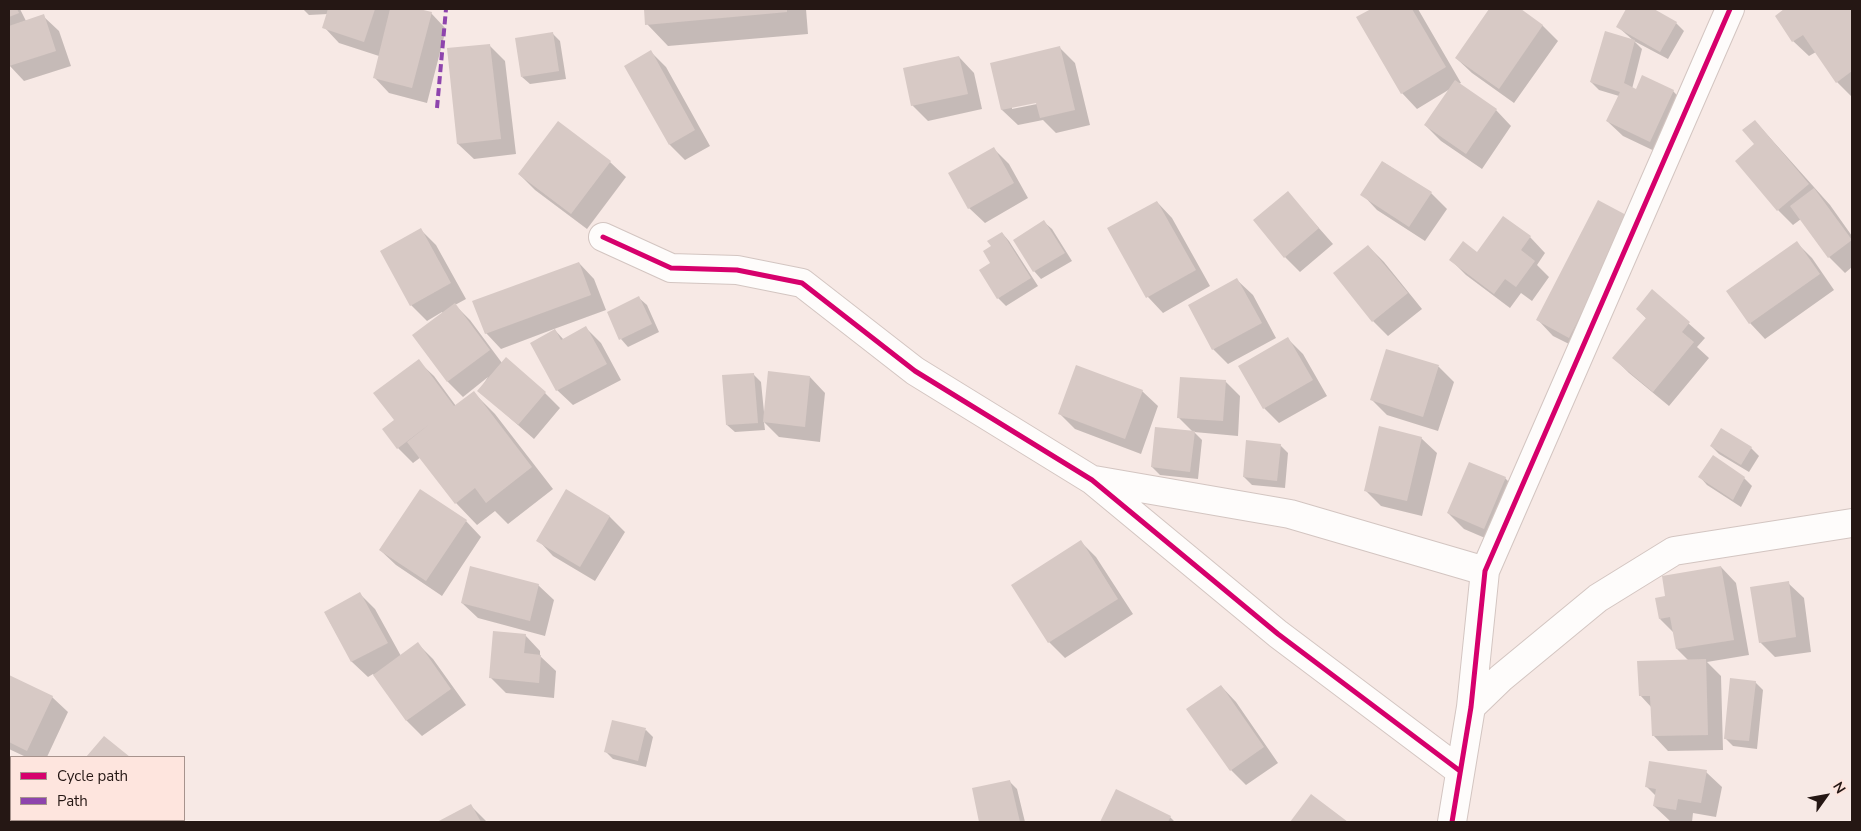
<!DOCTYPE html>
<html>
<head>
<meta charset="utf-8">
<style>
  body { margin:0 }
  #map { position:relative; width:1861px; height:831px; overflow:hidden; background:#f7e9e5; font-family:"Nunito Sans",sans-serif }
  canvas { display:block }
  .frame { position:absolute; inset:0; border:10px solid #251714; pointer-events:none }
  .legend { position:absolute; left:10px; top:756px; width:175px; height:65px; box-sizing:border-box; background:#fee5de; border:1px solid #a7938d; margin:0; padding:6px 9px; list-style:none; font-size:15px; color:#251714 }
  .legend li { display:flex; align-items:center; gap:10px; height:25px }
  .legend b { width:25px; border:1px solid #a7938d }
  .north { position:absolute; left:1801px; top:771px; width:50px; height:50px; -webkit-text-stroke:4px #fee5de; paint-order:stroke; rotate:58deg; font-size:14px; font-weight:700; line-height:20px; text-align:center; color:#251714 }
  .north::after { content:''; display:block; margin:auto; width:18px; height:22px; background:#251714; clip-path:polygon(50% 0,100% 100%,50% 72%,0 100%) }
</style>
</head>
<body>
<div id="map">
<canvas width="1861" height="831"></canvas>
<div class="frame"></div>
<ul class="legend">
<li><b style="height:6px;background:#d6006c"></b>Cycle path</li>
<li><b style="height:6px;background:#8e44ad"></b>Path</li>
</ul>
<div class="north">N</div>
</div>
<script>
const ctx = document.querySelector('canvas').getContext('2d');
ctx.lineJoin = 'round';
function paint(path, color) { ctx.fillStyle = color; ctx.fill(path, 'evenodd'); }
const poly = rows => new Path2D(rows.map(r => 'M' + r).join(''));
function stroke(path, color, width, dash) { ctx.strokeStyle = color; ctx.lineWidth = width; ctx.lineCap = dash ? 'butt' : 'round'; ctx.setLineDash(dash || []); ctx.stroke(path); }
paint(poly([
  [9,9,20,9,26,21,43,16,59,31,71,66,24,81,9,65],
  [303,9,389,9,391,11,392,9,414,9,431,13,446,29,427,103,389,93,374,77,379,56,339,43,324,27,328,14,309,15],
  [645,9,806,9,808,34,668,46,647,24],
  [1373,9,1418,9,1461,83,1458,84,1496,110,1511,126,1482,169,1441,141,1425,125,1450,89,1417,109,1402,93,1358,18],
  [1490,9,1518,9,1542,25,1558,41,1514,103,1472,73,1456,58],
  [1628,9,1651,9,1676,23,1684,31,1668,59,1634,41,1642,49,1632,89,1673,91,1688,107,1665,156,1623,136,1607,121,1619,96,1599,90,1591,82,1634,41,1618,27],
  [1787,9,1852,9,1852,97,1837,82,1816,52,1809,56,1793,41,1776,16],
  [553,34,560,41,566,79,530,84,522,77],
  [489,45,505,61,516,154,474,159,458,144],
  [1060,48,1075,63,1090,125,1056,133,1043,120,1018,125,1002,110,992,64],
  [1042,100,1042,103,1012,109,1012,107],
  [651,52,666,67,710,146,685,160,670,145],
  [959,57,974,73,982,109,928,121,912,105],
  [1755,121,1830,205,1852,236,1852,267,1845,273,1829,257,1801,219,1793,225,1778,210,1756,144],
  [558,123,610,162,626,177,587,229,535,190,519,174],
  [993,148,1009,164,1028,198,985,223,969,208],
  [1383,162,1431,193,1447,209,1425,241,1377,210,1362,194],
  [1288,193,1333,244,1300,272,1285,257],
  [1157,202,1172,218,1210,286,1163,313,1148,297,1109,228],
  [1630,218,1585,352,1553,336,1538,320],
  [1044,222,1052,229,1072,261,1041,279,1034,271],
  [421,230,436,245,466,299,455,305,470,320,502,363,545,393,560,408,534,439,479,391,488,377,463,397,448,382,414,336,443,314,442,312,427,321,411,305,381,251],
  [1002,233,1009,241,1038,286,1006,306,998,298,992,263,993,247],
  [1530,237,1545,253,1537,265,1549,277,1532,301,1521,293,1510,308,1466,275,1451,260,1477,254],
  [1797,243,1812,258,1834,290,1765,339,1750,323],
  [1368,246,1384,262,1422,309,1388,336,1373,321],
  [579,263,594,279,606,310,554,329,564,340,586,328,601,343,621,380,573,405,557,390,554,329,501,349,486,333],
  [1237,280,1253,295,1276,338,1228,364,1213,349],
  [1652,291,1705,338,1697,347,1709,358,1669,406,1629,373,1614,358,1647,319,1637,309],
  [639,298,647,305,659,332,628,347,621,339],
  [1288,339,1303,354,1327,396,1279,423,1264,408],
  [1387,351,1439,367,1454,382,1438,431,1387,415,1372,400],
  [418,361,434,376,456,406,474,393,495,414,553,489,508,524,495,511,477,525,456,503,421,457,413,463,398,448,395,421],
  [753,374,761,382,764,412,810,377,825,393,820,442,779,437,764,422,765,430,735,432,727,425],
  [1225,381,1240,396,1238,436,1194,432,1202,440,1198,479,1160,475,1152,467,1194,433,1178,417],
  [1142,391,1158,406,1141,454,1075,429,1060,414],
  [1421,438,1437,453,1422,516,1381,506,1365,490],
  [1280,445,1288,453,1285,488,1252,485,1244,477],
  [1711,446,1751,448,1759,456,1749,472,1719,454],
  [1700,477,1744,478,1752,486,1741,507,1707,485],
  [1505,478,1520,493,1499,544,1464,529,1448,513],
  [567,491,610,517,625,532,595,581,553,556,538,540],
  [466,521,481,537,442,596,396,565,380,550],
  [1081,542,1096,557,1133,614,1065,658,1049,642,1013,585],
  [1721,567,1736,583,1749,655,1707,662,1721,676,1723,750,1668,751,1653,735,1652,708,1640,695,1689,661,1677,649,1674,633,1660,619,1667,597],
  [1788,583,1804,598,1811,652,1775,657,1760,642],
  [538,585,554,600,545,636,478,618,462,603],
  [360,594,375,609,401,656,418,644,433,659,466,705,422,736,407,721,373,674,368,677,352,662,325,613],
  [525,635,540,651,540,656,556,671,554,698,506,693,491,678],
  [9,676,52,697,68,712,47,757,26,757,9,749],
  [1755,682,1763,690,1757,749,1733,746,1725,738],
  [1221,686,1236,702,1278,763,1246,785,1231,770],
  [646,730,653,737,646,767,613,759,605,751],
  [1706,772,1722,787,1716,817,1693,813,1692,822,1670,821,1654,806,1656,796,1646,786],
  [1010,782,1017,789,1025,822,981,822,973,789],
  [1116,791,1170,817,1175,822,1102,822],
  [1311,796,1346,822,1291,822],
  [471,806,487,822,440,822]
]), '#0003');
paint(poly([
  [9,9,17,9,19,13,9,17],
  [328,9,375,9,364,42,322,28],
  [390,9,419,9,432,12,412,88,373,78],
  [644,9,787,9,787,12,645,25],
  [1371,9,1412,9,1446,67,1401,94,1356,17],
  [1489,9,1521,9,1543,25,1499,89,1455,58],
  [1626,9,1654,9,1677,22,1660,52,1616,27],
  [1784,9,1852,9,1852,71,1836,83,1803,35,1792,42,1775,16],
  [44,14,56,51,9,66,9,26],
  [1605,31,1635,40,1624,83,1636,89,1642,75,1674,90,1650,142,1606,121,1620,92,1590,82],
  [553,32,559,71,521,77,515,38],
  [490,44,501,139,457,144,447,48],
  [1060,46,1075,110,1040,118,1036,103,1001,110,990,63],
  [651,50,695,130,669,145,624,66],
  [959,56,968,94,911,106,903,68],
  [1455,80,1497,109,1466,154,1424,125],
  [1755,120,1809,184,1777,211,1735,161,1754,144,1742,130],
  [558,121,611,161,571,214,518,174],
  [994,147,1014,183,968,209,948,173],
  [1382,161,1432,192,1409,227,1360,195],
  [1814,188,1852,240,1828,258,1790,206],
  [1288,191,1319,228,1284,258,1253,220],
  [1598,200,1630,217,1569,338,1536,320],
  [1157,201,1196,270,1146,298,1107,228],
  [1503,216,1531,236,1521,250,1535,261,1516,287,1505,279,1494,294,1449,260,1463,241,1477,252],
  [1044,220,1065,253,1033,272,1013,240],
  [421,228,451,283,410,306,380,251],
  [1002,232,1031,278,997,299,979,270,990,263,983,251,991,246,987,241],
  [1797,241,1820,274,1749,324,1726,291],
  [1368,245,1408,293,1372,322,1333,273],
  [579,262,591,295,485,334,472,301],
  [1237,278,1262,323,1212,350,1188,305],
  [1652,289,1690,322,1682,332,1694,342,1653,392,1612,358,1646,318,1636,309],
  [639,296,652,324,619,340,607,312],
  [455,303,490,350,447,382,412,335],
  [586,326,607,364,556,391,530,343,555,329,561,340],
  [1288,337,1313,380,1263,409,1238,366],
  [1386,349,1439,365,1423,417,1370,400],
  [506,357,546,392,518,425,477,391],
  [419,359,454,406,474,391,532,467,486,503,475,488,455,504,407,442,431,423,397,449,382,429,394,420,373,393],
  [1076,365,1143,390,1125,439,1058,414],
  [768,371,810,376,805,427,763,422],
  [754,373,758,423,726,425,722,375],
  [1180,377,1226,380,1223,421,1177,418],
  [1379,426,1422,437,1407,501,1364,491],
  [1155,427,1195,431,1190,472,1151,467],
  [1721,428,1752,447,1741,465,1710,446],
  [1246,440,1281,444,1277,481,1243,477],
  [1713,455,1745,477,1733,500,1698,477],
  [1469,462,1506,477,1484,529,1447,513],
  [420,489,467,520,426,581,379,550],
  [566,489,610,516,580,567,536,541],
  [1081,540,1118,599,1048,643,1011,585],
  [470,566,539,584,530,621,461,603],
  [1721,566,1734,640,1676,649,1670,617,1659,619,1655,598,1665,596,1662,576],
  [1789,581,1796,637,1759,643,1750,587],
  [360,592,388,643,351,662,324,612],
  [493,631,526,634,524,653,541,655,539,683,489,678],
  [418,642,451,689,406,721,373,675],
  [1706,659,1708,735,1652,736,1650,696,1639,696,1637,661],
  [9,675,53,696,27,751,9,742],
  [1730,678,1756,681,1749,741,1724,739],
  [1221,685,1264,747,1230,771,1186,709],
  [612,720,646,728,638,761,604,752],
  [104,736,130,757,86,757],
  [1649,761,1707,770,1701,803,1678,799,1676,810,1653,806,1656,789,1645,787],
  [1010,780,1020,822,979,822,972,788],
  [1116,789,1171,816,1168,822,1100,822],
  [1311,794,1348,822,1290,822],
  [471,804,481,822,437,822]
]), '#d7c9c5');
const minor = poly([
  [603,237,671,268,737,270,802,283,915,371,1092,480,1278,634,1460,771],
  [1094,480,1290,514,1485,571],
  [1471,707,1501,678,1598,598,1674,551,1852,523],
  [1452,822,1471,707,1485,571,1730,9]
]);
stroke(minor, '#d3c5c1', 30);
stroke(minor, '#fefcfb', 28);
stroke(poly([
  [437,108,446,9]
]), '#8e44ad', 4, [8, 4]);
stroke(poly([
  [603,237,671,268,737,270,802,283,915,371,1092,480,1278,634,1460,771],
  [1452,822,1471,707,1485,571,1730,9]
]), '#d6006c', 5);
</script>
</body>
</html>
